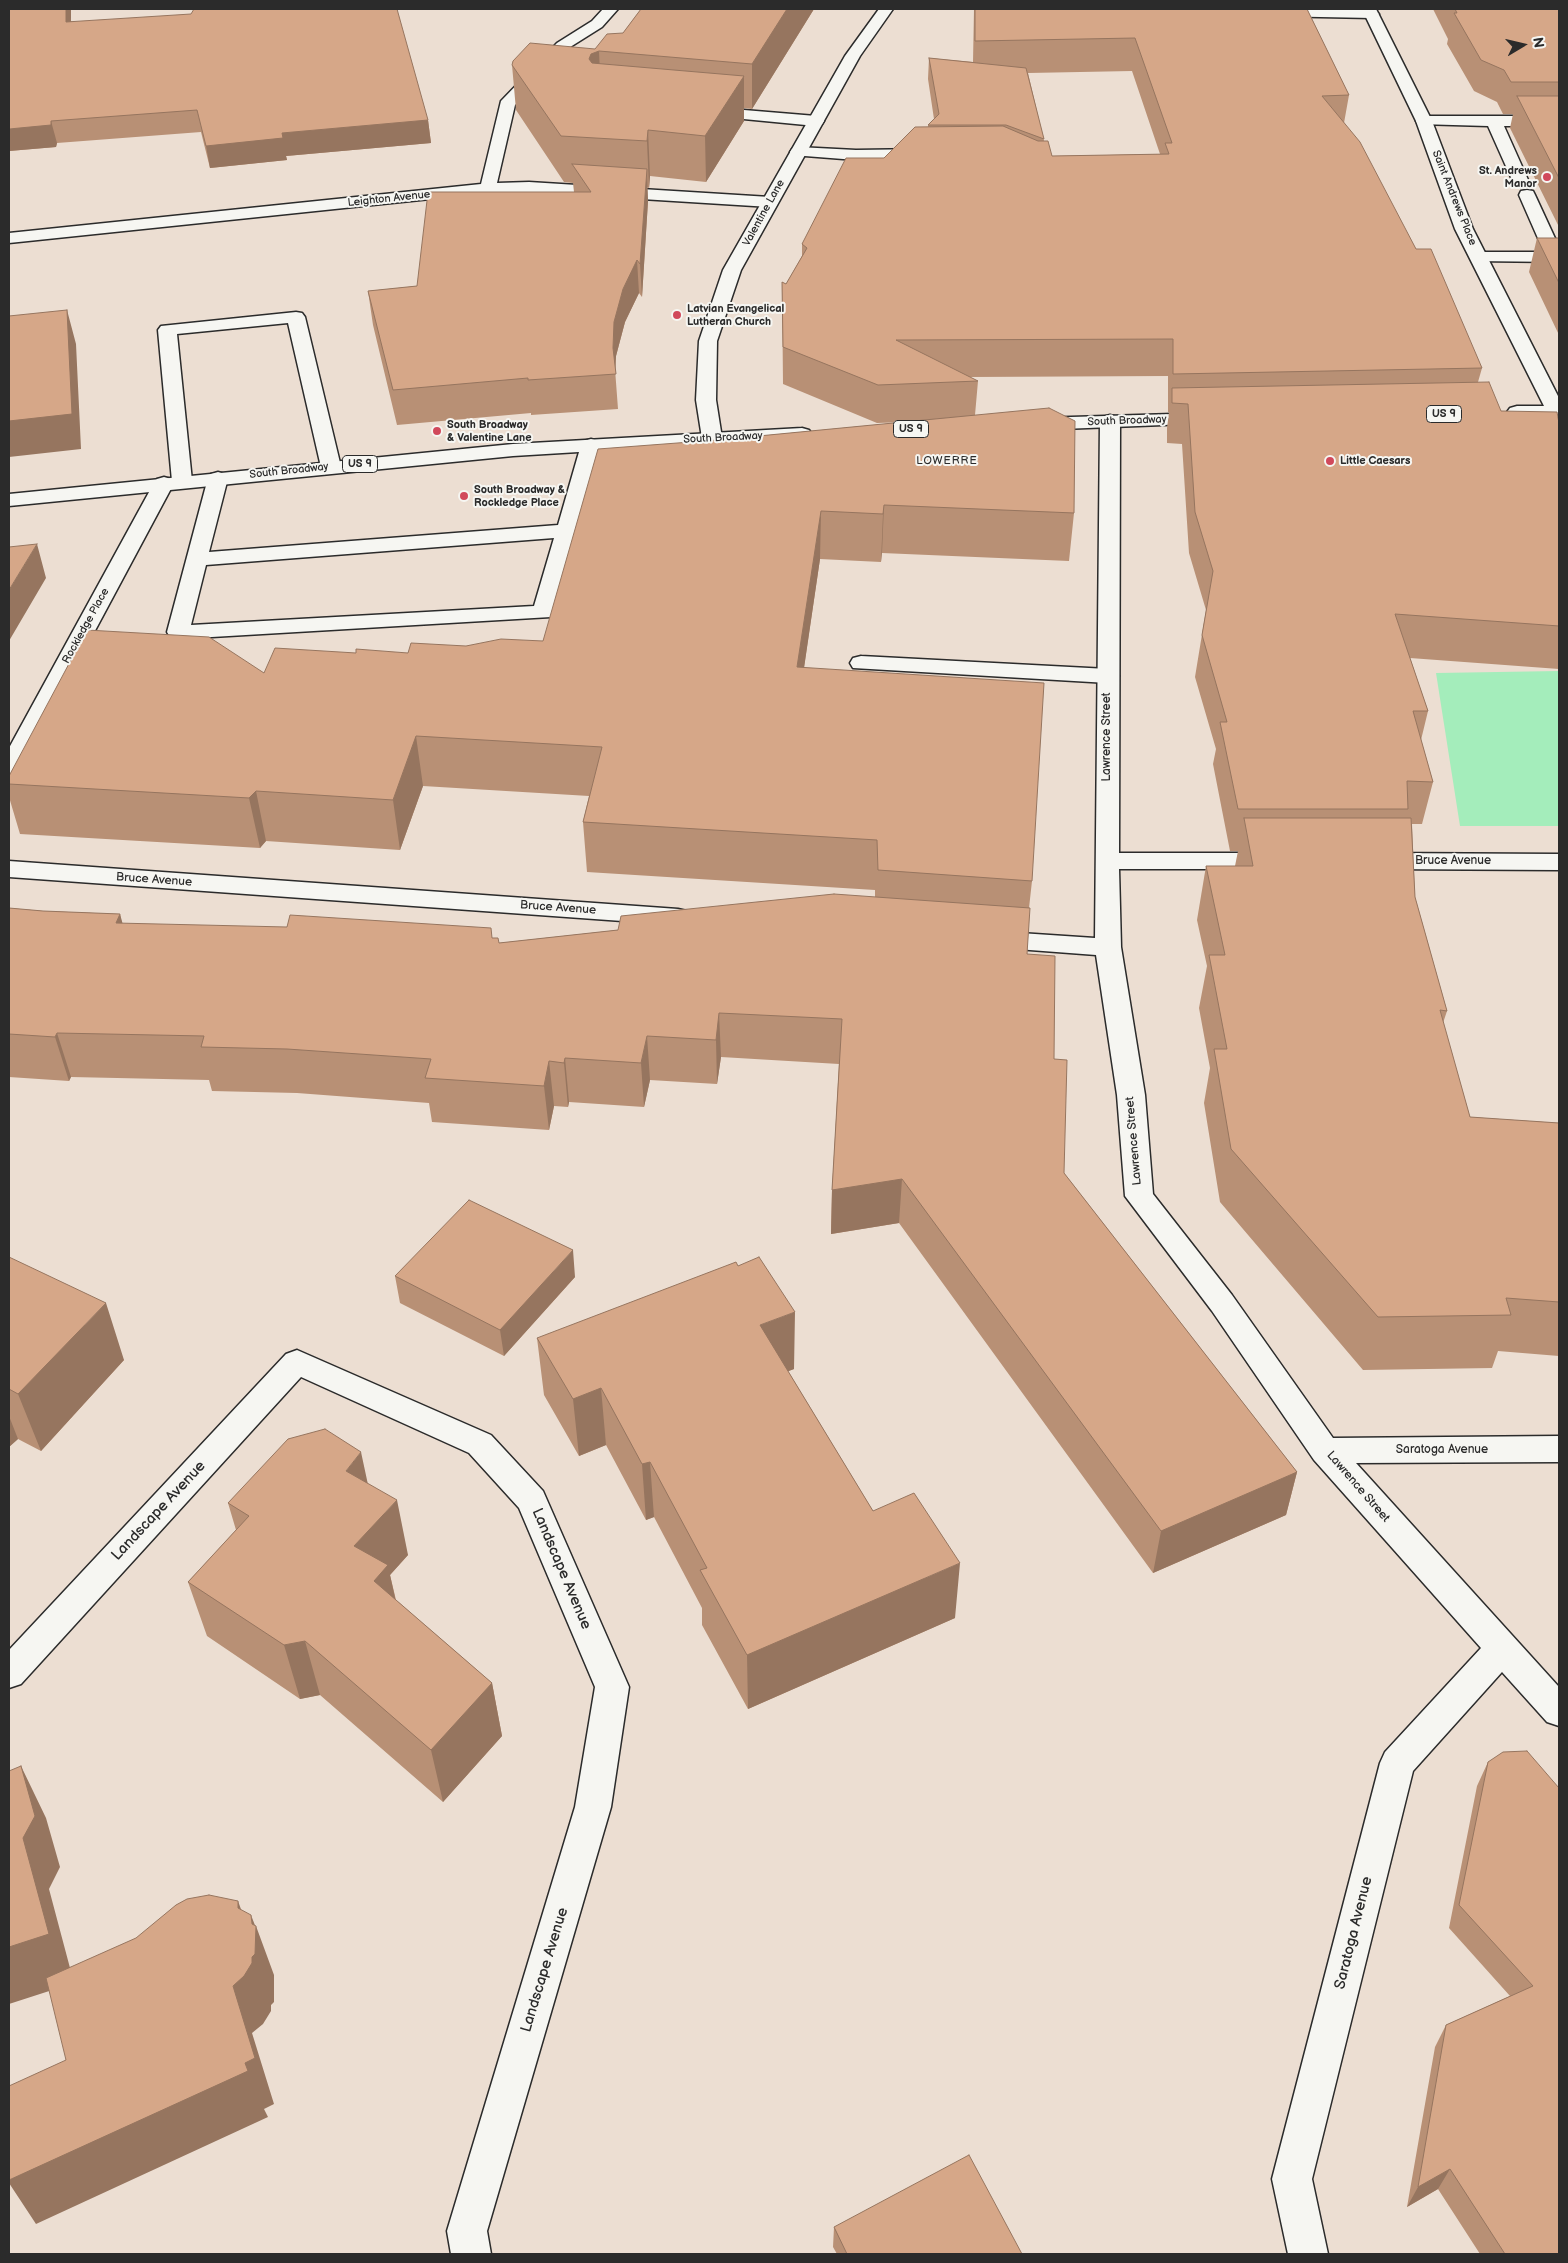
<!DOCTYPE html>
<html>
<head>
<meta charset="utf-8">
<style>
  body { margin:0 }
  #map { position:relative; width:1568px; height:2263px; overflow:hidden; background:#ecded2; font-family:"Balsamiq Sans",sans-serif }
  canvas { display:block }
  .frame { position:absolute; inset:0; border:10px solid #2b2b2b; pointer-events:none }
  .north { position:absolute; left:1498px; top:20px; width:50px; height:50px; -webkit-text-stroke:4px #f6f6f2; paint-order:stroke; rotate:81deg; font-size:14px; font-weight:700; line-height:20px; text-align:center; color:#2b2b2b }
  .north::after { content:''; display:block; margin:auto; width:18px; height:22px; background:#2b2b2b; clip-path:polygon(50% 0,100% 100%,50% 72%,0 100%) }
</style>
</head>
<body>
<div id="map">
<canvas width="1568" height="2263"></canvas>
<div class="frame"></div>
<div class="north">N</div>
</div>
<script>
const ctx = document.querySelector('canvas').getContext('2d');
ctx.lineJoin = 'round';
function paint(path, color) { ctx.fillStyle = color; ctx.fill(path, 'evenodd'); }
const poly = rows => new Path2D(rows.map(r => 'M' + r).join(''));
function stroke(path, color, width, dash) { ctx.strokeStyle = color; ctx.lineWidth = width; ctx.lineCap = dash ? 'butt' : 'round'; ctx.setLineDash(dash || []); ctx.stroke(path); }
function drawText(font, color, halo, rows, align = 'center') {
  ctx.font = font + ' "Balsamiq Sans",sans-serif'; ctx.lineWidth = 4; ctx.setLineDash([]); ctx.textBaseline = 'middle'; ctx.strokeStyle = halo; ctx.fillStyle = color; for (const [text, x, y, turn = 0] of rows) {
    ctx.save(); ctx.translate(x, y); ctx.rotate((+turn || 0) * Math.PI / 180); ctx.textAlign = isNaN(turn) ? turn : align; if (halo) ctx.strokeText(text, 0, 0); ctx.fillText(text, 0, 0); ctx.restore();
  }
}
paint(poly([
  [1559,671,1559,826,1460,826,1436,673]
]), '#a4edbb');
const service = poly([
  [1273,9,1372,10,1379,14,1372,18,1268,16,1266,13,1273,9],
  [708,107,816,116,822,118,824,121,822,124,816,126,702,115,700,112,702,109,708,107],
  [1424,116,1559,116,1559,126,1504,126,1529,182,1527,185,1521,187,1515,185,1513,182,1488,126,1418,124,1416,121,1418,118,1424,116],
  [798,147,856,150,924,149,930,151,932,154,930,157,924,159,856,160,792,155,790,152,792,149,798,147],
  [1527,190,1533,191,1535,195,1559,247,1559,262,1473,261,1470,257,1473,253,1479,252,1544,252,1519,195,1521,191,1527,190],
  [296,312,302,313,305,317,341,467,338,471,331,473,324,471,321,467,288,323,177,334,192,481,189,485,182,487,175,485,172,481,158,330,161,326,296,312],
  [591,439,598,441,601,445,554,612,551,617,178,639,170,637,167,632,208,478,211,474,218,472,225,474,228,478,209,552,558,525,581,445,584,441,591,439],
  [554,538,534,606,191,625,206,565,554,538],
  [861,656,1108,669,1116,671,1119,676,1116,681,1108,683,853,668,850,663,853,658,861,656]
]);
const minor = poly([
  [603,9,618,9,602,27,567,49,515,105,497,183,529,182,770,197,776,198,778,202,776,206,770,207,529,192,488,193,9,243,9,233,481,184,501,101,557,43,592,21,603,9],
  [1362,9,1376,9,1432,121,1473,229,1559,398,1559,417,1550,416,1547,412,1455,229,1416,121,1362,9],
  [1110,415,1117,417,1120,421,1119,853,1273,853,1282,856,1285,861,1282,866,1273,869,1119,869,1121,947,1145,1095,1153,1194,1232,1295,1333,1438,1559,1436,1559,1462,1356,1463,1559,1687,1559,1726,1547,1722,1502,1672,1413,1771,1312,2179,1328,2254,1288,2254,1272,2179,1380,1763,1385,1752,1481,1648,1314,1460,1212,1311,1125,1196,1117,1095,1096,955,990,947,981,945,977,939,981,933,990,931,1095,938,1100,421,1103,417,1110,415],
  [164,477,171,479,174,483,21,769,17,774,9,776,9,748,154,483,157,479,164,477],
  [1376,853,1559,854,1559,870,1376,869,1367,866,1364,861,1367,856,1376,853],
  [9,861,678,909,687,911,691,917,687,923,678,925,9,877,9,861],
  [297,1350,491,1435,543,1491,629,1687,611,1807,487,2231,491,2254,451,2254,447,2231,575,1807,595,1687,519,1508,469,1453,301,1377,21,1684,9,1688,9,1650,286,1354,297,1350]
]);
const tertiary = poly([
  [879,9,893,9,860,56,741,270,717,341,716,400,722,438,719,442,712,444,705,442,702,438,696,400,699,341,723,270,845,56,879,9]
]);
const primary = poly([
  [1517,406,1559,406,1559,418,1510,416,1507,412,1510,408,1517,406],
  [1207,413,1214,415,1217,419,1214,423,1037,430,1030,428,1027,424,1030,420,1037,418,1207,413],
  [802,428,809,430,812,434,809,438,513,456,9,506,9,494,513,444,802,428]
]);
stroke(service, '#2b2b2b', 3);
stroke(minor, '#2b2b2b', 3);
stroke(tertiary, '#2b2b2b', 3);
stroke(primary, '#2b2b2b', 3);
paint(service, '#f6f6f2');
paint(minor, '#f6f6f2');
paint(tertiary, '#f6f6f2');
paint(primary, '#f6f6f2');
paint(poly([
  [641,9,814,9,752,109,744,108,744,121,706,182,650,176,649,188,647,187,648,201,642,297,639,293,625,322,616,356,615,369,618,409,531,415,531,413,397,425,373,325,368,291,417,286,574,192,573,183,564,182,516,110,512,65,595,49,623,33],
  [974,9,1307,9,1349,95,1344,123,1416,249,1482,368,1478,382,1501,411,1559,423,1559,669,1410,658,1428,711,1421,740,1433,782,1422,824,1412,824,1415,897,1447,1011,1443,1023,1470,1117,1559,1123,1559,1356,1498,1351,1492,1368,1363,1370,1220,1202,1204,1103,1210,1068,1199,1008,1207,966,1197,920,1206,866,1235,866,1238,851,1230,851,1213,764,1216,749,1195,677,1206,610,1189,553,1182,444,1167,443,1167,428,1169,412,1168,412,1168,376,969,377,978,381,975,415,1074,513,1069,561,882,553,881,562,820,559,804,667,1032,881,1029,908,1027,954,1054,1059,1064,1173,1297,1472,1286,1515,1153,1573,899,1223,831,1234,832,1190,839,1064,721,1057,717,1084,650,1080,644,1107,569,1102,568,1107,554,1106,549,1130,432,1122,429,1103,297,1093,212,1091,209,1080,71,1077,69,1081,9,1077,9,908,43,911,120,914,122,924,492,938,499,943,618,930,875,897,875,890,587,872,583,822,589,796,423,786,400,850,266,841,260,848,20,834,9,797,9,776,264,673,356,653,408,653,466,646,543,641,717,440,905,422,877,423,783,384,782,282,786,284,802,256,802,244,884,158,928,127,928,125,934,119,928,79,929,58,973,62],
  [1132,71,1160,154,1052,156,1044,141,1028,73],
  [1433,9,1559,9,1559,227,1510,128,1513,114,1503,114,1497,102,1474,91,1447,44,1448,39],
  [71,18,71,21,428,120,431,143,286,156,287,160,210,168,201,132,57,143,56,147,9,151],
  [1537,238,1559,238,1559,335,1529,272],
  [9,1257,124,1360,41,1451,18,1439,9,1447],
  [395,1276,575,1277,504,1356,400,1303],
  [537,1338,794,1369,788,1371,873,1511,955,1618,748,1709,702,1625,702,1608,654,1517,646,1520,606,1445,579,1456,544,1395],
  [368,1484,408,1555,390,1575,396,1600,492,1683,502,1736,443,1802,320,1695,300,1699,207,1636,188,1582,236,1530,228,1503],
  [1527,1751,1559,2254,1480,2254,1438,2189,1407,2207,1435,2047,1446,2025,1510,1996,1449,1928,1477,1786,1488,1762],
  [834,2227,1022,2254,837,2254,833,2247]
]), '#b89075');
paint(poly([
  [66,9,71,9,71,18,70,43,66,22],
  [787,9,814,9,752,109,752,64],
  [599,51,601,96,589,59,591,54],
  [744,76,744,121,706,182,705,136],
  [428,120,431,143,286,156,287,160,210,168,206,146,282,133],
  [51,121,57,143,56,147,9,151,9,129],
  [648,130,650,176,649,188,647,141],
  [647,169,648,201,642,297,640,264],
  [637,260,639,293,625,322,616,356,615,375,613,348,614,322,623,289],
  [67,310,76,344,81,449,9,457,9,421],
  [884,505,882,553,881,562,883,514],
  [821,511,820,559,797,716,797,667],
  [37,544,46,578,9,641,9,590],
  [416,736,423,786,400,850,393,800],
  [256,791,266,841,260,848,249,798],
  [120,914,132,958,116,923],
  [719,1013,721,1057,717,1084,716,1040],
  [57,1033,71,1077,69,1081,55,1037],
  [647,1036,650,1080,644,1107,641,1063],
  [565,1058,569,1102,568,1107,564,1063],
  [549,1061,554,1106,549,1130,544,1086],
  [902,1179,899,1223,831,1234,832,1190],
  [573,1250,575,1277,504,1356,500,1330],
  [106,1303,124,1360,41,1451,18,1394],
  [795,1312,794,1369,761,1382,760,1325],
  [601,1388,606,1445,579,1456,573,1399],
  [9,1416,18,1439,9,1447],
  [361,1452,373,1508,346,1471],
  [650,1462,654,1517,646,1520,642,1464],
  [1297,1472,1286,1515,1153,1573,1161,1531],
  [397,1500,408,1555,390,1575,400,1620,387,1635,354,1546],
  [960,1563,955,1618,748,1709,747,1655],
  [305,1641,320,1695,300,1699,284,1645],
  [492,1683,502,1736,443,1802,431,1750],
  [21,1766,46,1818,60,1867,49,1889,74,1983,9,2004,9,1947,23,1838],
  [238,1901,255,1948,251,1915,256,1928,256,1926,274,1975,274,2002,271,2005,271,2011,263,2024,252,2033,274,2104,264,2109,268,2117,36,2224,9,2183,9,2180,245,2063,233,1986],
  [1450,2169,1438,2189,1407,2207,1418,2187]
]), '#96755f');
const building = poly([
  [9,9,66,9,66,22,191,14,194,9,397,9,428,120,282,133,283,138,206,146,197,110,51,121,51,125,9,129,9,9],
  [641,9,787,9,752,64,599,51,591,54,589,59,592,63,744,76,705,136,648,130,647,141,561,136,512,65,513,61,530,43,595,49,607,34,623,33,641,9],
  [975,9,1307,9,1349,95,1322,96,1360,142,1416,249,1431,249,1482,368,1173,374,1173,339,896,340,978,381,878,385,783,347,782,282,786,284,807,248,802,244,846,158,884,158,915,127,1003,126,1038,141,1048,141,1052,156,1169,154,1165,143,1172,143,1135,38,975,41,975,9],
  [1455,9,1559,9,1559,82,1511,82,1504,70,1481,60,1454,13,1457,13,1455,9],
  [929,58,1026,68,1044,139,1006,125,928,125,939,114,929,58],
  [1517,96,1559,96,1559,178,1517,96],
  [572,164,647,169,640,264,637,260,623,289,614,322,613,348,616,374,528,380,528,378,393,390,368,291,417,286,428,192,591,192,572,164],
  [1537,238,1559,238,1559,283,1537,238],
  [67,310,72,414,9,421,9,316,67,310],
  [1489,382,1501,411,1557,412,1559,423,1559,626,1395,614,1428,711,1413,711,1433,782,1407,781,1408,809,1238,809,1220,722,1227,722,1202,635,1213,571,1195,512,1188,404,1172,403,1172,388,1489,382],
  [1049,408,1075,421,1074,513,884,505,883,514,821,511,797,667,1044,683,1032,881,878,870,877,840,583,822,602,747,416,736,393,800,256,791,249,798,9,784,9,776,87,630,209,637,264,673,275,648,356,653,356,649,408,653,411,643,466,646,501,639,543,641,598,449,717,440,1049,408],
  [37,544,9,590,9,547,37,544],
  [1244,818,1411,818,1415,897,1447,1011,1440,1010,1470,1117,1559,1123,1559,1302,1506,1298,1511,1315,1378,1317,1231,1149,1214,1049,1227,1049,1209,955,1225,955,1206,866,1253,866,1244,818],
  [834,894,1030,908,1027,954,1055,956,1054,1059,1067,1060,1064,1173,1297,1472,1161,1531,902,1179,832,1190,842,1019,719,1013,716,1040,647,1036,641,1063,565,1058,564,1063,549,1061,544,1086,425,1078,431,1059,287,1049,201,1047,204,1036,57,1033,55,1037,9,1034,9,908,43,911,120,914,116,923,287,927,290,915,491,928,492,938,498,938,499,943,618,930,621,916,834,894],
  [469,1200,573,1250,500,1330,395,1276,469,1200],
  [9,1257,106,1303,18,1394,9,1389,9,1257],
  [759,1257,795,1312,760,1325,873,1511,914,1493,960,1563,747,1655,700,1570,707,1568,650,1462,642,1464,601,1388,573,1399,537,1338,736,1262,738,1266,759,1257],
  [325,1429,361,1452,346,1471,397,1500,354,1546,388,1565,374,1581,492,1683,431,1750,305,1641,284,1645,188,1582,249,1516,228,1503,288,1439,325,1429],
  [1527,1751,1559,1788,1559,2254,1505,2254,1450,2169,1418,2187,1446,2025,1533,1986,1459,1905,1488,1762,1503,1752,1527,1751],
  [21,1766,35,1816,23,1838,49,1934,9,1947,9,1771,21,1766],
  [209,1895,238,1901,238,1908,251,1915,252,1924,256,1926,255,1954,252,1957,252,1963,244,1976,233,1986,255,2058,245,2063,248,2071,9,2180,9,2086,66,2060,46,1978,136,1938,176,1905,187,1899,209,1895],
  [969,2155,1022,2254,847,2254,834,2227,969,2155]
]);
paint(building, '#d6a788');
stroke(building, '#96755f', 1);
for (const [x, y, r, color] of [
  [1547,177,5,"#d1495b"],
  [677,315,5,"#d1495b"],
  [437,431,5,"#d1495b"],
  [1330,461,5,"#d1495b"],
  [464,496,5,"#d1495b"]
]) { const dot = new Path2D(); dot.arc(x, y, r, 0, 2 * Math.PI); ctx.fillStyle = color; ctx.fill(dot); stroke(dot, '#f6f6f2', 2); }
drawText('bold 11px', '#2b2b2b', '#f6f6f2', [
  ["St. Andrews",1537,171,"right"],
  ["Manor",1537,184,"right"],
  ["Latvian Evangelical",687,309],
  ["Lutheran Church",687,322],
  ["South Broadway",447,425],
  ["& Valentine Lane",447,438],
  ["Little Caesars",1340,461],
  ["South Broadway &",474,490],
  ["Rockledge Place",474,503]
], 'left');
drawText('11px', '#2b2b2b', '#f6f6f2', [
  ["Saint Andrews Place",1454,198,68],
  ["Leighton Avenue",389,199,-6],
  ["Valentine Lane",764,213,-61],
  ["South Broadway",1127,421,-2],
  ["South Broadway",723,438,-3],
  ["South Broadway",289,471,-6],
  ["Rockledge Place",86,626,-61]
]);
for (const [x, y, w] of [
  [1444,414,35],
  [911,429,35],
  [360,464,35]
]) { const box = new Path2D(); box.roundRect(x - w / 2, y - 8.5, w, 17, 4); ctx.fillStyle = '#f6f6f2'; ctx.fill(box); stroke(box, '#2b2b2b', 1); }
drawText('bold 11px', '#2b2b2b', null, [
  ["US 9",1444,414],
  ["US 9",911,429],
  ["US 9",360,464]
]);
ctx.letterSpacing = '1px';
drawText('11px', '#2b2b2b', '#f6f6f2', [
  ["LOWERRE",947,461]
]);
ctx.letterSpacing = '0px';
drawText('12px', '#2b2b2b', '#f6f6f2', [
  ["Lawrence Street",1107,737,-90],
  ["Bruce Avenue",1453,861],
  ["Bruce Avenue",154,880,4],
  ["Bruce Avenue",558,908,4],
  ["Lawrence Street",1134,1141,-95],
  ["Saratoga Avenue",1442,1450],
  ["Lawrence Street",1358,1487,49]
]);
drawText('15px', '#2b2b2b', '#f6f6f2', [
  ["Landscape Avenue",159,1511,-47],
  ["Landscape Avenue",561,1569,67],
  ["Saratoga Avenue",1354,1933,-76],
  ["Landscape Avenue",545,1970,-73]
]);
</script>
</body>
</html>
